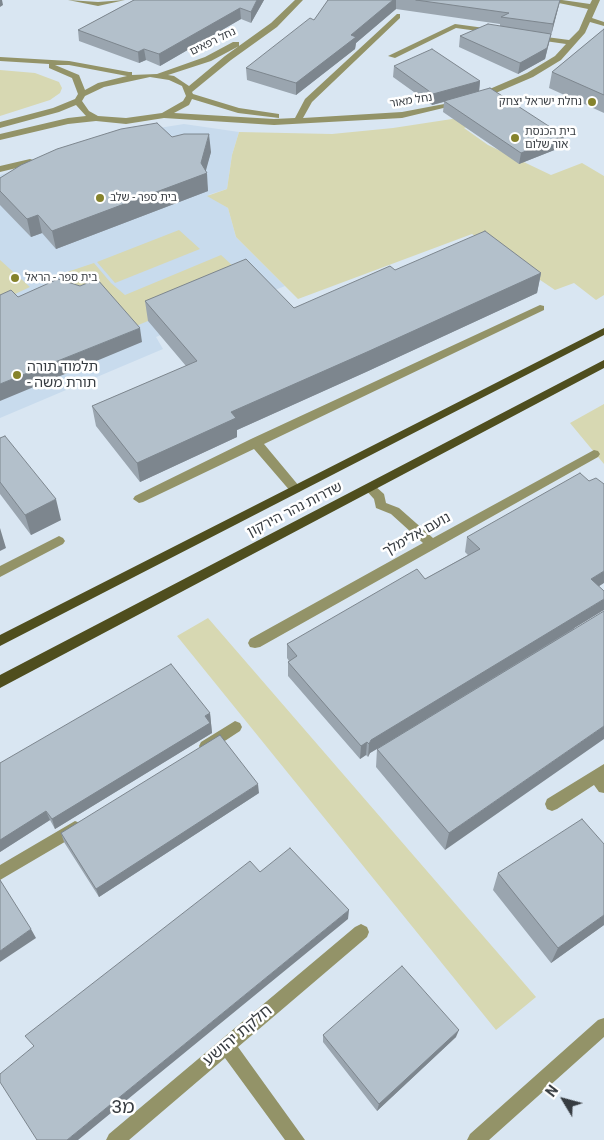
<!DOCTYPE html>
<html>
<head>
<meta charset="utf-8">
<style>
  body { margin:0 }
  #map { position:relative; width:604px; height:1140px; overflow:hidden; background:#d9e6f2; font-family:Roboto,sans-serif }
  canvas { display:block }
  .north { position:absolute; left:539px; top:1075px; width:50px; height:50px; -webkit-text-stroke:4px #fff; paint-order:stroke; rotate:307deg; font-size:14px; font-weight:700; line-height:20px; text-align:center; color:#373c41 }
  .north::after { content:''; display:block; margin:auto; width:18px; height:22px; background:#373c41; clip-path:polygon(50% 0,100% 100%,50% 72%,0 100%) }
</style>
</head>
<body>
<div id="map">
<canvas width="604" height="1140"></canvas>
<div class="north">N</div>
</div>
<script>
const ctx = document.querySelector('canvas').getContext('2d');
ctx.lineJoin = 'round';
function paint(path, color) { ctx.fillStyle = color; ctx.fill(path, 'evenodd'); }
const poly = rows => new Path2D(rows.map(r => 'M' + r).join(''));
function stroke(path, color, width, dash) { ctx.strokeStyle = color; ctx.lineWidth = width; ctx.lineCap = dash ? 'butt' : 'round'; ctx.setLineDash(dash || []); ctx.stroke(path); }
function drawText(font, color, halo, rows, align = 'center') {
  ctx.font = font + ' Roboto,"Noto Sans Hebrew",sans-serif'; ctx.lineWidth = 5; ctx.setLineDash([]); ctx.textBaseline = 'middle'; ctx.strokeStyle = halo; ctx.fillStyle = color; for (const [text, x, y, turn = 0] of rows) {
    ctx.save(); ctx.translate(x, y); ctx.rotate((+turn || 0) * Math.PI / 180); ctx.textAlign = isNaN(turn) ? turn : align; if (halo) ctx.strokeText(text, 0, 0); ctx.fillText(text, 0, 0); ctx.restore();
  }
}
paint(poly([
  [184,124,239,132,232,155,227,189,208,195,228,208,236,237,285,286,156,337,163,349,0,418,0,175,127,133]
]), '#c8dbed');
paint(poly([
  [0,70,35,73,59,82,62,88,60,93,50,100,0,116],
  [502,106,510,111,464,128,488,145,551,175,582,163,604,176,604,295,596,300,574,283,555,290,472,234,298,299,236,237,228,208,207,196,227,189,232,155,239,132,332,134,393,128,452,119],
  [179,230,200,249,115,283,97,262],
  [221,255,247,279,129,329,65,284,58,275,94,263,111,283,125,295],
  [0,260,30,287,0,301],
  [604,404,604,464,570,423],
  [208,618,536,997,496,1030,177,636]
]), '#d7d8b2');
paint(poly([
  [68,0,98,2,125,0,98,6,68,0],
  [295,0,303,0,277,27,231,60,192,92,193,94,239,108,279,114,279,118,238,113,192,99,189,105,174,113,274,119,295,118,305,99,397,14,400,14,400,18,312,102,303,118,402,112,460,101,464,103,402,118,274,125,164,118,126,124,96,121,68,124,0,140,0,134,68,118,86,116,76,105,59,112,0,128,0,122,53,108,75,99,78,94,72,78,49,68,49,64,0,61,0,57,69,61,129,72,132,72,132,75,157,74,205,57,233,42,239,42,239,46,211,61,168,75,174,76,189,86,225,56,271,23,295,0],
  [55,65,69,65,127,76,98,83,85,90,79,75,55,65],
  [150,77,169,80,182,86,186,96,183,101,162,113,126,118,98,116,89,111,82,101,85,96,104,87,150,77],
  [544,0,562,0,590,4,592,0,600,0,592,18,604,22,604,26,590,22,585,33,561,60,533,77,484,98,478,98,478,94,527,73,555,56,566,44,531,39,531,35,569,40,579,30,588,9,544,0],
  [455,24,492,29,496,31,492,33,456,28,395,58,388,56,455,24],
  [30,159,33,160,33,164,0,172,0,166,30,159],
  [540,305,544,306,544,310,264,444,299,486,301,489,299,492,291,492,254,449,143,502,139,503,133,499,135,496,251,439,540,305],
  [594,450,598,451,600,454,598,457,260,647,255,648,250,647,248,643,250,639,423,543,391,514,376,508,374,499,364,488,366,485,374,485,384,494,386,503,399,508,433,538,594,450],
  [59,536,63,538,65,541,63,544,0,577,0,566,59,536],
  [235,721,240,723,242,727,240,731,211,750,206,752,201,750,199,746,201,742,235,721],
  [604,764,604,793,599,792,594,785,557,809,552,811,547,809,545,804,547,799,604,764],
  [75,821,80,823,82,828,80,833,0,880,0,865,75,821],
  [361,924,367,927,369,932,367,937,238,1047,305,1140,285,1140,225,1058,129,1140,106,1140,109,1134,355,927,361,924],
  [604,1018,604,1037,489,1140,467,1140,470,1134,598,1020,604,1018]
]), '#939368');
paint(poly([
  [604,328,604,335,0,646,0,635,604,328],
  [604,360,604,368,0,688,0,675,604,360]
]), '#4f4e1e');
paint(poly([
  [134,0,264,0,251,23,241,19,160,66,146,60,139,63,79,41,78,30],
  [328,0,560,0,545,59,518,74,459,47,460,36,500,26,500,24,396,9,356,43,355,49,296,95,247,80,246,68,314,20],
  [604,29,604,113,549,88,552,72],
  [394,66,480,81,479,91,564,136,562,147,519,164,443,112,444,102,432,105,393,77],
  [172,137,211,152,205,171,208,191,56,249,42,233,31,237,0,205,0,178],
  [395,270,541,273,537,293,366,372,237,430,237,437,140,482,96,426,92,406,186,366,148,321,145,301,294,308],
  [0,438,61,520,31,535,0,494],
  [467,537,599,586,445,850,376,767,377,749,370,753,368,757,366,755,360,759,288,676,288,662,289,661,287,658,287,644,425,579,468,555,465,552],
  [210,713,212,733,55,829,50,820,0,852,0,763],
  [259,793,99,897,64,842,61,833],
  [498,873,604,925,551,963,493,890],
  [323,1035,456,1037,377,1111,323,1042]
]), '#9aa5af');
paint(poly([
  [0,0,2,0,3,5,0,7],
  [257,0,264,0,251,23,251,12],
  [393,0,396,0,396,9,356,43,355,49,296,95,296,83,351,35],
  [560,0,559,5,551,36,553,24],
  [240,8,241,19,160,66,159,54],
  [551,34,545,59,518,74,520,63],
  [144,49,146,60,139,63,138,52],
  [480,81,479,92,432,105,433,94],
  [209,134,211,152,205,174,207,173,208,191,56,249,52,231,201,163],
  [564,136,562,147,519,164,521,153],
  [38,215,42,233,31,237,27,219],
  [541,273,537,293,366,372,237,430,237,437,140,482,137,463,231,412],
  [140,328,142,342,0,401,0,384],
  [56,499,61,520,31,535,25,515],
  [0,528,6,548,0,551],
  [604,571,604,583,587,594,591,579],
  [604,599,604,610,370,753,368,757,369,744,371,740],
  [210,713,212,733,55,829,52,819],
  [604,726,604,739,445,850,449,833],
  [367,742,366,755,360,759,361,746],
  [258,784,259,793,99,897,96,889],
  [46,811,50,820,0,852,0,840],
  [349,910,348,919,78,1140,67,1140],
  [604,915,604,925,551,963,558,948],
  [31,929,36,938,0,962,0,951],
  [459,1030,456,1037,377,1111,379,1104]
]), '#7d868e');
const building = poly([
  [134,0,257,0,251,12,240,8,159,54,144,49,138,52,78,30,134,0],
  [328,0,393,0,351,35,356,37,296,83,246,68,310,18,314,20,328,0],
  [416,0,560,0,553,24,501,17,509,13,416,0],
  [488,24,551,34,547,48,520,63,460,36,488,24],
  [604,29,604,95,552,72,604,29],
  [432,49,480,81,433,94,394,66,432,49],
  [490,88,564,136,521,153,444,101,490,88],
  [157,123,172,137,184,134,209,134,201,163,207,173,52,231,38,215,27,219,0,191,0,178,21,165,57,149,121,129,157,123],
  [485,231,541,273,367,352,231,412,236,418,137,463,92,406,197,361,145,301,246,259,294,308,390,266,395,270,485,231],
  [58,279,80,286,97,279,140,328,0,384,0,295,11,290,18,297,58,279],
  [5,436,56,499,25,515,0,482,0,438,5,436],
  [580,473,589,481,596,478,604,484,604,571,591,579,604,591,604,599,371,740,369,744,367,742,361,746,288,662,297,656,287,644,417,569,425,579,480,549,467,537,580,473],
  [604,611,604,726,449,833,377,749,604,611],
  [171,664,210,713,205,716,210,723,52,819,46,811,0,840,0,763,171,664],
  [220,735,258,784,96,889,61,833,220,735],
  [582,819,604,844,604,915,558,948,498,873,582,819],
  [290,848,349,910,67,1140,37,1140,0,1082,0,1074,34,1046,25,1036,250,861,260,872,290,848],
  [0,880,31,929,0,951,0,880],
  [402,966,459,1030,379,1104,323,1035,402,966]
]);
paint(building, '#b3c0cb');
stroke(building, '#7d868e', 1);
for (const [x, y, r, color] of [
  [592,102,5,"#86832c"],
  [515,138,5,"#86832c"],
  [100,198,5,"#86832c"],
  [15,278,5,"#86832c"],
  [17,375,5,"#86832c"]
]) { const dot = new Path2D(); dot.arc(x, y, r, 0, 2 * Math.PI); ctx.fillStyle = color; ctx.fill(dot); stroke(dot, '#fff', 2); }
drawText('11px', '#373c41', '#fff', [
  ["נחל רפאים",213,42,-26],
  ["נחל מאור",411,101,-9]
]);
drawText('11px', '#373c41', '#fff', [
  ["נחלת ישראל יצחק",582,102,"right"],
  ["בית הכנסת",525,132],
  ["אור שלום",525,145],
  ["בית ספר - שלב",110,198],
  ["בית ספר - הראל",25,278]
], 'left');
drawText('14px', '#373c41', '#fff', [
  ["תלמוד תורה",27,367],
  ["- תורת משה",27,383]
], 'left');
drawText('14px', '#373c41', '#fff', [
  ["שדרות נהר הירקון",295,510,-27],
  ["נועם אלימלך",417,535,-29]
]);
drawText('16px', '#373c41', '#fff', [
  ["חלקת יהושע",238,1036,-40]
]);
drawText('19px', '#373c41', '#fff', [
  ["מ3",123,1108]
]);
</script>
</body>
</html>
